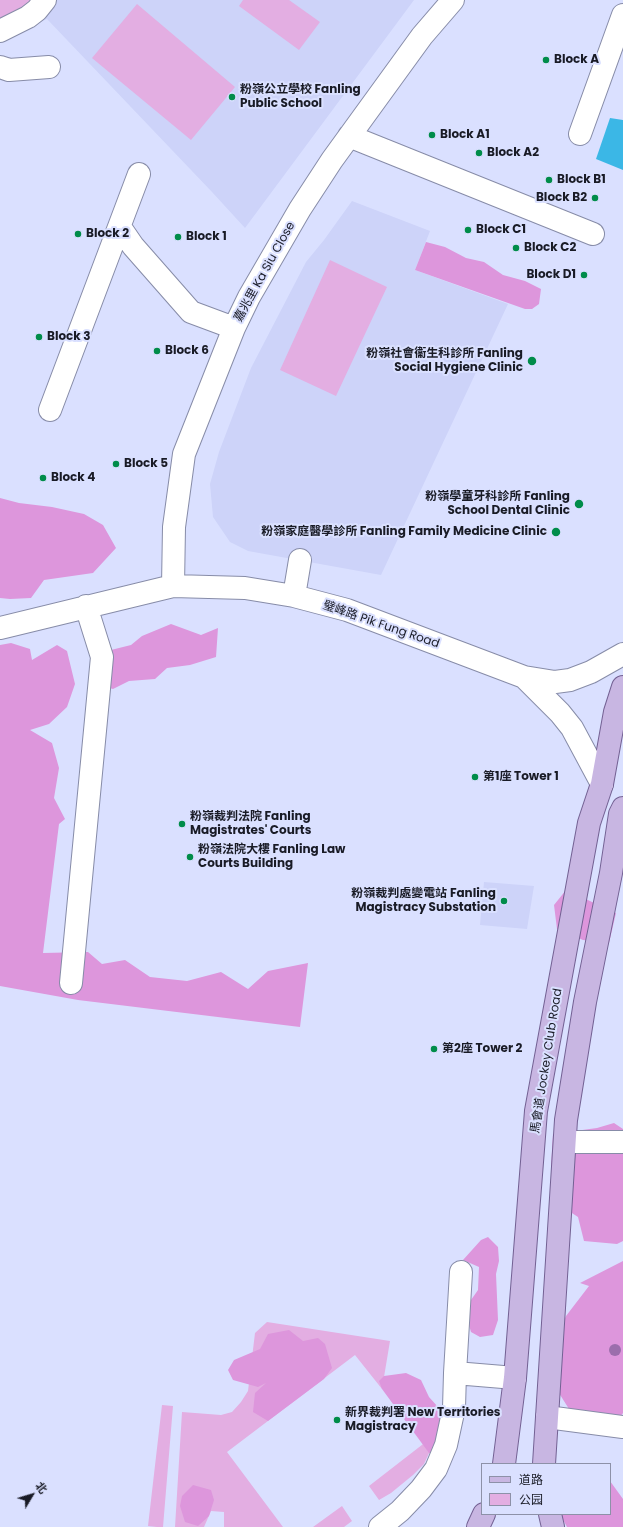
<!DOCTYPE html>
<html>
<head>
<meta charset="utf-8">
<style>
  body { margin:0 }
  #map { position:relative; width:623px; height:1527px; overflow:hidden; background:#dae0ff; font-family:Poppins,"Noto Sans SC",sans-serif }
  canvas { display:block }
  .legend { position:absolute; left:481px; top:1463px; width:130px; height:52px; box-sizing:border-box; background:#dae0ff; border:1px solid #8d91a8; margin:0; padding:5px 7px; list-style:none; font-size:12px; color:#191b26 }
  .legend li { display:flex; align-items:center; gap:8px; height:20px }
  .legend b { width:20px; border:1px solid #8d91a8 }
  .north { position:absolute; left:12px; top:1475px; width:40px; height:40px; -webkit-text-stroke:3px #dae0ff; paint-order:stroke; rotate:52deg; font-size:11px; font-weight:700; line-height:16px; text-align:center; color:#191b26 }
  .north::after { content:''; display:block; margin:auto; width:14px; height:18px; background:#191b26; clip-path:polygon(50% 0,100% 100%,50% 72%,0 100%) }
</style>
</head>
<body>
<div id="map">
<canvas width="623" height="1527"></canvas>
<ul class="legend">
<li><b style="height:5px;background:#c8b6e2"></b>道路</li>
<li><b style="height:11px;background:#e3aee2"></b>公园</li>
</ul>
<div class="north">北</div>
</div>
<script>
const ctx = document.querySelector('canvas').getContext('2d');
ctx.lineJoin = 'round';
function paint(path, color) { ctx.fillStyle = color; ctx.fill(path, 'evenodd'); }
const poly = rows => new Path2D(rows.map(r => 'M' + r).join(''));
function stroke(path, color, width, dash) { ctx.strokeStyle = color; ctx.lineWidth = width; ctx.lineCap = dash ? 'butt' : 'round'; ctx.setLineDash(dash || []); ctx.stroke(path); }
function drawText(font, color, halo, rows, align = 'center') {
  ctx.font = font + ' Poppins,"Noto Sans SC",sans-serif'; ctx.lineWidth = 4; ctx.setLineDash([]); ctx.textBaseline = 'middle'; ctx.strokeStyle = halo; ctx.fillStyle = color; for (const [text, x, y, turn = 0] of rows) {
    ctx.save(); ctx.translate(x, y); ctx.rotate((+turn || 0) * Math.PI / 180); ctx.textAlign = isNaN(turn) ? turn : align; if (halo) ctx.strokeText(text, 0, 0); ctx.fillText(text, 0, 0); ctx.restore();
  }
}
paint(poly([
  [0,0,414,0,245,228,212,192,47,19,0,40],
  [352,201,430,231,415,270,508,304,381,575,248,551,230,542,213,517,210,484,219,452,251,368,306,262,324,240],
  [484,882,534,886,527,929,480,925]
]), '#cdd3f9');
paint(poly([
  [0,0,32,0,24,11,0,22],
  [243,0,289,0,320,22,299,50,239,6],
  [137,4,235,87,191,140,92,58],
  [330,260,387,287,336,396,280,370],
  [267,1322,390,1341,382,1389,355,1355,227,1452,283,1527,224,1527,224,1512,211,1511,204,1527,175,1527,182,1412,221,1415,232,1412,241,1402,248,1391,255,1333],
  [162,1405,173,1406,163,1527,157,1527,148,1526],
  [427,1441,430,1451,424,1464,413,1475,391,1493,379,1500,369,1486],
  [342,1506,352,1521,344,1527,313,1527]
]), '#e3aee2');
paint(poly([
  [426,242,445,247,466,258,484,262,503,275,525,281,541,289,539,304,532,309,525,309,415,270],
  [0,498,19,503,52,507,84,514,103,525,116,548,93,573,44,580,31,598,10,599,0,598],
  [171,624,201,635,218,628,216,657,190,665,167,668,155,679,129,681,113,689,91,683,99,653,131,645,142,636],
  [11,643,30,649,32,660,57,645,67,651,75,684,67,707,49,724,30,730,52,743,59,768,54,798,65,819,59,824,43,953,88,952,102,964,125,960,150,977,187,981,221,972,248,989,268,971,308,963,300,1027,78,1000,0,986,0,645],
  [566,890,616,913,609,943,583,940,557,929,554,905],
  [614,1123,623,1129,623,1241,617,1244,584,1241,578,1217,552,1200,551,1167,553,1134,597,1128],
  [488,1237,498,1247,499,1261,496,1274,498,1320,493,1335,480,1337,471,1332,466,1315,471,1300,478,1290,479,1267,463,1260,481,1240],
  [623,1261,623,1413,611,1430,569,1409,547,1374,555,1340,566,1316,589,1286,580,1283],
  [289,1330,303,1341,318,1338,325,1344,332,1368,324,1379,268,1421,253,1412,255,1393,266,1383,258,1387,233,1380,228,1370,234,1360,260,1349,268,1334],
  [406,1373,421,1380,429,1397,438,1407,447,1425,436,1457,429,1453,382,1389,379,1381,384,1376],
  [610,1481,623,1499,623,1527,567,1527,560,1514,610,1514],
  [193,1485,211,1490,214,1500,209,1516,198,1526,185,1522,180,1506,182,1496]
]), '#dd96dc');
paint(poly([
  [610,118,623,120,623,170,596,159]
]), '#3bb7e6');
const minor = poly([
  [0,31,28,17,37,10,45,0],
  [0,67,9,70,49,67],
  [580,134,623,15],
  [349,136,593,234],
  [120,227,133,246,191,312,234,328],
  [50,410,139,174],
  [173,586,174,527,184,454,234,328,249,297,300,209,332,160,422,36,453,0],
  [294,596,300,560],
  [0,628,173,586,245,588,294,596,347,610,524,677,555,682,570,680,591,672,623,654],
  [524,677,560,713,572,728,602,784],
  [71,983,102,657,86,606],
  [565,1142,623,1142],
  [455,1373,461,1272],
  [547,1417,623,1427],
  [380,1527,400,1511,421,1489,436,1469,446,1445,454,1408,455,1373,515,1378]
]);
const major = poly([
  [504,1464,515,1378,536,1111,589,823,602,784,615,712,623,687],
  [544,1464,566,1120,585,1002,611,873,620,814,623,808],
  [550,1514,553,1527],
  [478,1527,484,1514]
]);
stroke(minor, '#878ca8', 24);
stroke(major, '#736193', 24);
stroke(minor, '#fff', 22);
stroke(major, '#c8b6e2', 22);
ctx.fillStyle = '#9b6eac';
for (const [x, y] of [
  [615,1350]
]) { ctx.beginPath(); ctx.arc(x, y, 6, 0, 2 * Math.PI); ctx.fill(); }
for (const [x, y, r, color] of [
  [546,60,4,"#008c4a"],
  [232,97,4,"#008c4a"],
  [432,135,4,"#008c4a"],
  [479,153,4,"#008c4a"],
  [549,180,4,"#008c4a"],
  [595,198,4,"#008c4a"],
  [468,230,4,"#008c4a"],
  [78,234,4,"#008c4a"],
  [178,237,4,"#008c4a"],
  [516,248,4,"#008c4a"],
  [584,275,4,"#008c4a"],
  [39,337,4,"#008c4a"],
  [157,351,4,"#008c4a"],
  [532,361,5,"#008c4a"],
  [116,464,4,"#008c4a"],
  [43,478,4,"#008c4a"],
  [579,504,5,"#008c4a"],
  [556,532,5,"#008c4a"],
  [475,777,4,"#008c4a"],
  [182,824,4,"#008c4a"],
  [190,857,4,"#008c4a"],
  [504,901,4,"#008c4a"],
  [434,1049,4,"#008c4a"],
  [337,1420,4,"#008c4a"]
]) { const dot = new Path2D(); dot.arc(x, y, r, 0, 2 * Math.PI); ctx.fillStyle = color; ctx.fill(dot); stroke(dot, '#dae0ff', 1.5); }
drawText('bold 12px', '#191b26', '#dae0ff', [
  ["Block A",554,60],
  ["粉嶺公立學校 Fanling",240,90],
  ["Public School",240,104],
  ["Block A1",440,135],
  ["Block A2",487,153],
  ["Block B1",557,180],
  ["Block B2",587,198,"right"],
  ["Block C1",476,230],
  ["Block 2",86,234],
  ["Block 1",186,237],
  ["Block C2",524,248],
  ["Block D1",576,275,"right"],
  ["Block 3",47,337],
  ["Block 6",165,351],
  ["粉嶺社會衞生科診所 Fanling",523,354,"right"],
  ["Social Hygiene Clinic",523,368,"right"],
  ["Block 5",124,464],
  ["Block 4",51,478],
  ["粉嶺學童牙科診所 Fanling",570,497,"right"],
  ["School Dental Clinic",570,511,"right"],
  ["粉嶺家庭醫學診所 Fanling Family Medicine Clinic",547,532,"right"],
  ["第1座 Tower 1",483,777],
  ["粉嶺裁判法院 Fanling",190,817],
  ["Magistrates' Courts",190,831],
  ["粉嶺法院大樓 Fanling Law",198,850],
  ["Courts Building",198,864],
  ["粉嶺裁判處變電站 Fanling",496,894,"right"],
  ["Magistracy Substation",496,908,"right"],
  ["第2座 Tower 2",442,1049],
  ["新界裁判署 New Territories",345,1413],
  ["Magistracy",345,1427]
], 'left');
drawText('12px', '#191b26', '#dae0ff', [
  ["嘉兆里 Ka Siu Close",265,272,-61],
  ["璧峰路 Pik Fung Road",381,625,19],
  ["馬會道 Jockey Club Road",547,1061,-81]
]);
</script>
</body>
</html>
